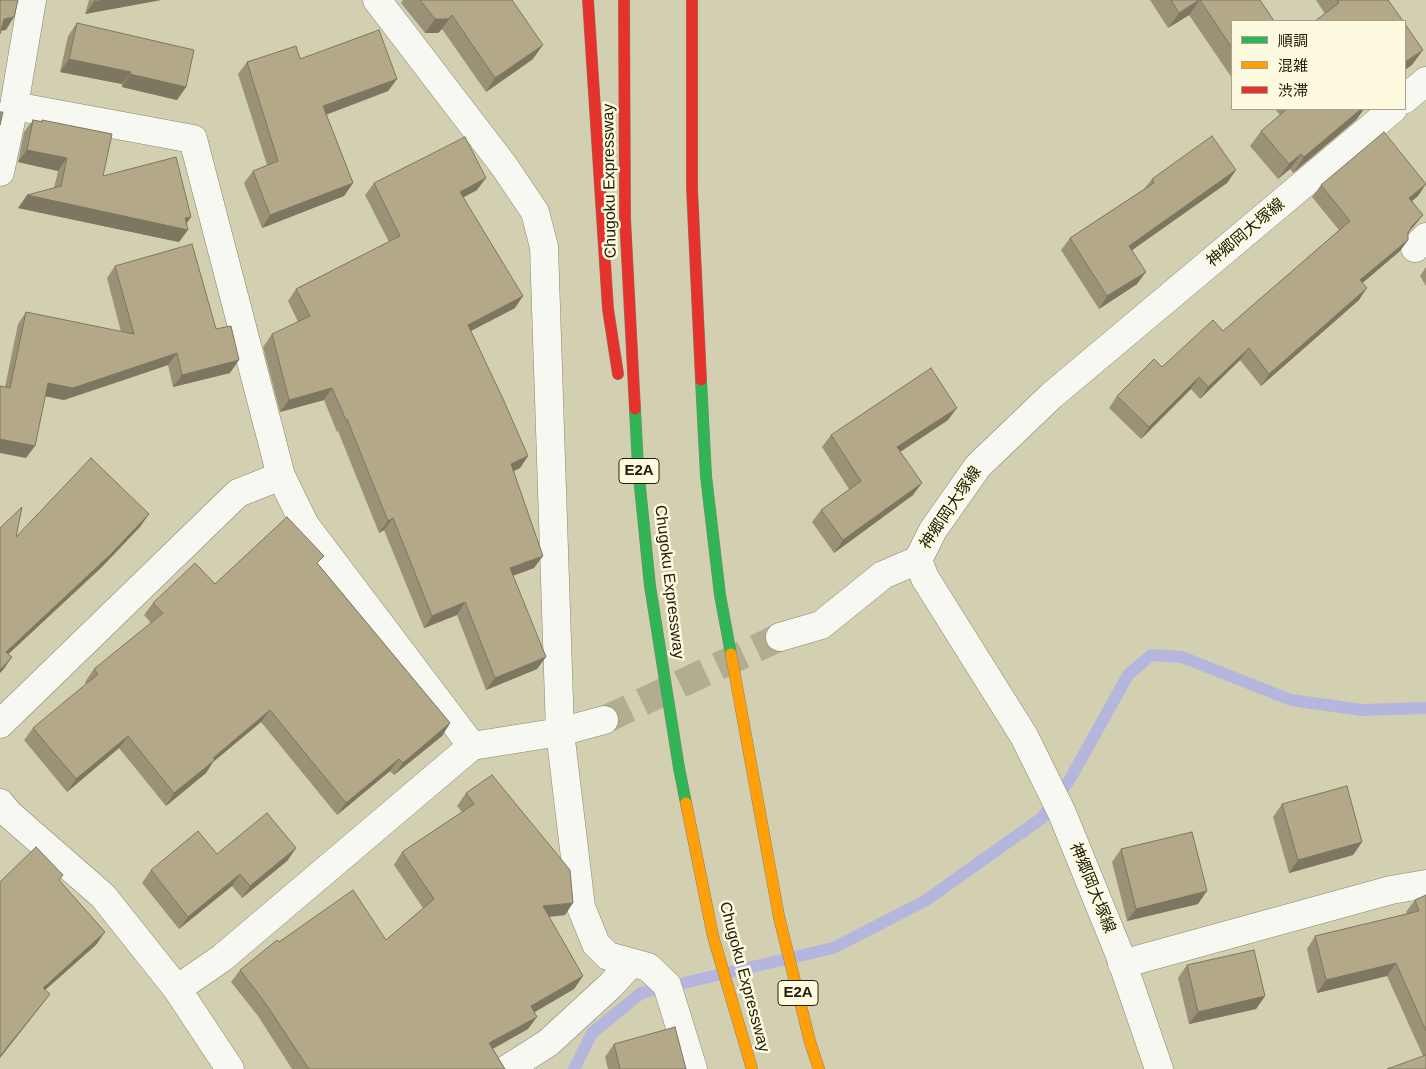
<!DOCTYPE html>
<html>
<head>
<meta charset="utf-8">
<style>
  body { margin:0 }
  #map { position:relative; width:1426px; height:1069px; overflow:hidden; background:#d3d0b2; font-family:Arial,"Noto Sans JP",sans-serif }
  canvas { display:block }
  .legend { position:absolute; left:1231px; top:20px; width:175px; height:90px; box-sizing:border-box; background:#fdfae0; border:1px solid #a5a38b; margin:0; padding:6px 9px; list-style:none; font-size:15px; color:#22200b }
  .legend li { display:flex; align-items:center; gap:10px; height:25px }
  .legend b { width:25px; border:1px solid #a5a38b }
</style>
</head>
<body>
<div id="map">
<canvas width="1426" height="1069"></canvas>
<ul class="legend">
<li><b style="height:6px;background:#30b455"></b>順調</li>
<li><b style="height:6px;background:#ff9f0a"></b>混雑</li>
<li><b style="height:6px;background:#e5322d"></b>渋滞</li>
</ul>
</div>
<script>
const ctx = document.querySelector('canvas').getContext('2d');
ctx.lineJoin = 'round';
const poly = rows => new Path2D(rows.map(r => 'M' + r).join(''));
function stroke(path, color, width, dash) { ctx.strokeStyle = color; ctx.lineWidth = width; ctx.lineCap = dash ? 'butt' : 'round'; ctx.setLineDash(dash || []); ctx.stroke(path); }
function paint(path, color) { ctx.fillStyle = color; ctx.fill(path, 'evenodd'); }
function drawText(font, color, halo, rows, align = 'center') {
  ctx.font = font + ' Arial,"Noto Sans JP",sans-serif'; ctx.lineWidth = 5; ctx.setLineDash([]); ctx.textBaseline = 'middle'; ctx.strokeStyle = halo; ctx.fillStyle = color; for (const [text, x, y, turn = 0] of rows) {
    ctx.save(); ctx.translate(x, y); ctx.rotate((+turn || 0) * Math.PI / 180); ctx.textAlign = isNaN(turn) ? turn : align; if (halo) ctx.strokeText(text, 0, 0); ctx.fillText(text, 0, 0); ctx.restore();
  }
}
stroke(poly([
  [574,1069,592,1033,641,993,833,948,925,901,1042,818,1070,779,1128,675,1151,655,1182,657,1291,700,1362,710,1426,708]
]), '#b5b6de', 12);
stroke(poly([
  [604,720,780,637]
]), '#b0ad91', 28, [28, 14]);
const street = poly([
  [377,0,504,166,535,212,544,247,560,732,581,907,596,944,608,956,648,967,667,985,693,1069],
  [1405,99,1426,81],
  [14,106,193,139,281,476,305,525,472,746,560,732,604,720],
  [0,172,14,106,32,0],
  [1415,248,1426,237],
  [780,637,821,625,883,575,918,560],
  [0,724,238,493,281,476],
  [0,803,9,814,103,896,177,989,230,1069],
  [1122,964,1391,890,1426,884],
  [177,989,222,958,472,746],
  [507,1069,548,1043,611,985,631,963],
  [1159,1069,1119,953,1062,813,1024,736,925,578,918,560,933,530,978,466,1051,396,1393,109]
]);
const fast = poly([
  [701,380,706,476,720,595,731,654],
  [635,409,638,467,650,586,679,768,686,803]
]);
const slow = poly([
  [731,654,779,917,810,1042,819,1069],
  [686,803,713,936,752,1069]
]);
const jam = poly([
  [588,0,608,309,618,374],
  [624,0,625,218,635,409],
  [692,0,692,188,701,380]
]);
stroke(street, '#87856d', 29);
stroke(fast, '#87856d', 12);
stroke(slow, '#87856d', 12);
stroke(jam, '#87856d', 12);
stroke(street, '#f8f8f3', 28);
stroke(fast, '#30b455', 11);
stroke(slow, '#ff9f0a', 11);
stroke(jam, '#e5322d', 11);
paint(poly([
  [89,0,161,0,85,14],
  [403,0,512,0,533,59,486,92,442,29,438,33,425,33,401,3],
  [1150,0,1260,0,1232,21,1232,78,1189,15,1168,28],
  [1316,0,1388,0,1325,14],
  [77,23,186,87,177,100,122,87,122,84,60,72,68,36],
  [300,59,397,79,388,91,326,115,353,183,344,196,262,228,244,183,253,171,267,165,238,74,247,62],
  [1275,109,1364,109,1356,120,1293,173,1290,169,1278,179,1250,146,1261,131,1280,115],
  [33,120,41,121,42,120,103,176,186,224,179,242,18,208,54,188,58,171,18,162,24,132],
  [1236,170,1227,183,1132,250,1137,284,1099,309,1061,250,1070,238,1144,189,1152,179],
  [374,183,477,190,463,197,515,308,471,331,528,456,520,468,514,471,534,568,513,576,537,669,486,690,457,615,424,628,384,530,379,533,338,431,337,432,324,400,280,412,263,347,272,334,298,322,288,301,296,289,389,242,365,195],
  [1321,185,1418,196,1412,201,1423,215,1414,226,1408,233,1408,240,1400,251,1362,283,1359,300,1261,386,1240,360,1200,399,1191,389,1141,439,1109,408,1117,396,1162,367,1223,331,1339,230,1312,197],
  [115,266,216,329,230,373,173,387,168,365,64,400,45,396,26,458,5,387,18,324,26,312,121,332,107,278],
  [1426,267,1426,286,1420,276],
  [948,420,900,452,913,495,834,553,812,522,821,510,849,489,822,447,831,435],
  [318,564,450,723,442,736,394,775,390,771,337,815,261,722,213,762,206,773,166,806,119,748,67,792,24,740,33,728,87,684,85,682,94,669,151,623,144,615,153,603,215,584],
  [466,793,565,915,549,917,583,976,574,989,534,1012,528,1029,493,1049,505,1069,292,1069,258,1016,231,982,240,970,279,942,386,940,423,908,394,865,402,852,462,812,457,806],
  [1282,804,1362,842,1353,855,1289,873,1273,817],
  [296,848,287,861,242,898,232,886,179,929,142,883,151,870,217,854],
  [1121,849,1198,904,1127,921,1112,862],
  [1426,895,1426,1069,1423,1056,1387,976,1317,993,1307,949,1315,936,1407,914,1406,912,1415,900],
  [1187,965,1265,996,1256,1009,1189,1024,1178,978],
  [614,1044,686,1069,608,1069,605,1057]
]), '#9a9176');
paint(poly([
  [104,0,161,0,85,14,94,2],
  [1200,0,1189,15,1168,28,1179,13],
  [452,15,442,29,438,33,425,33,435,19],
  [14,17,6,30,0,31,4,19],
  [543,45,533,59,486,92,495,78],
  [1423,50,1412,65,1405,70,1405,62],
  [69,59,131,72,122,84,60,72],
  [130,74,186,87,177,100,122,87],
  [397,79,388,91,314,119,323,106],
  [1361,109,1364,109,1356,120,1293,173,1304,157],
  [27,150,67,158,58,171,18,162],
  [1301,154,1290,169,1278,179,1289,164],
  [1236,170,1227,183,1121,258,1129,246],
  [486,178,477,190,451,204,460,192],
  [353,183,344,196,262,228,270,215],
  [1426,184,1418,196,1401,210,1409,198],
  [27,195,185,218,191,217,183,229,188,230,179,242,18,208],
  [1423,215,1414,226,1404,237,1412,226],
  [1408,240,1400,251,1352,292,1360,280],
  [1146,272,1137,284,1099,309,1107,296],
  [1367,288,1359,300,1261,386,1269,374],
  [523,296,515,308,459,337,468,325],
  [1249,348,1240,360,1200,399,1208,387],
  [177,353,168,365,64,400,39,395,48,383],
  [239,360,230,373,173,387,182,375],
  [1199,377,1191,389,1141,439,1149,427],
  [332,388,324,400,280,412,289,400],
  [957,408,948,420,888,460,897,447],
  [0,439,35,446,26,458,0,453],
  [528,456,520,468,503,476,511,464],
  [922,483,913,495,834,553,843,540],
  [149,514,140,527,102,567,0,662,6,652],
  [393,518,384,530,379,533,388,521],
  [543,556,534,568,501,580,510,568],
  [465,602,457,615,424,628,432,616],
  [12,657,3,670,0,673,0,670],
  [546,657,537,669,486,690,495,678],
  [270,710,261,722,213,762,206,773,166,806,174,793,213,758],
  [450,723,442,736,394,775,403,763],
  [128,736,119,748,67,792,76,779],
  [399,759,390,771,337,815,346,803],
  [1362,842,1353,855,1289,873,1298,860],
  [296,848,287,861,242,898,250,886],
  [240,874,232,886,179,929,188,917],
  [1207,891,1198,904,1127,921,1136,909],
  [573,903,565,915,535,918,543,906],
  [105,932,96,945,34,1000,43,988],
  [1396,963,1387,976,1317,993,1326,980],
  [583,976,574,989,523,1019,531,1006],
  [50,994,41,1006,0,1058,0,1056],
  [1265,996,1256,1009,1189,1024,1198,1012],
  [537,1017,528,1029,481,1055,489,1043]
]), '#7d7660');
const building = poly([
  [0,0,18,0,14,17,4,19,0,34,0,0],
  [95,0,104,0,94,2,95,0],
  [420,0,512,0,543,45,495,78,452,15,448,19,435,19,420,0],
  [1171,0,1199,0,1179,13,1171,0],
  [1200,0,1260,0,1274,21,1232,21,1232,48,1200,0],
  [1337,0,1388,0,1403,21,1315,21,1339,3,1337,0],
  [77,23,194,50,186,87,130,74,131,72,69,59,77,23],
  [1405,24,1423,50,1405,62,1405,24],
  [379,30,397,79,323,106,353,183,270,215,253,171,278,161,247,62,296,46,300,59,379,30],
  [1287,109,1361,109,1304,157,1301,154,1289,164,1261,131,1287,109],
  [0,112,3,112,0,125,0,112],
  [33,120,42,122,42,120,112,134,103,176,176,157,191,217,185,218,188,230,27,195,61,186,67,158,27,150,33,120],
  [1384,132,1426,184,1409,198,1423,215,1412,226,1408,233,1408,240,1360,280,1367,288,1269,374,1249,348,1208,387,1199,377,1149,427,1117,396,1154,359,1162,367,1213,320,1223,331,1350,221,1321,185,1384,132],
  [1212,136,1236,170,1129,246,1146,272,1107,296,1070,238,1154,183,1152,179,1212,136],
  [465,137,486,178,460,192,523,296,468,325,504,401,528,456,511,464,543,556,510,568,546,657,495,678,465,602,432,616,393,518,388,521,347,419,346,420,332,388,289,400,272,334,310,316,296,289,400,236,374,183,465,137],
  [192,244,216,329,231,326,239,360,182,375,177,353,73,388,48,383,35,446,0,439,0,386,10,388,26,312,134,334,115,266,192,244],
  [931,368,957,408,897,447,922,483,843,540,821,510,861,481,831,435,931,368],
  [91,458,149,514,111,554,6,652,12,657,0,670,0,528,22,507,16,537,91,458],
  [287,517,324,556,317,563,450,723,403,763,399,759,346,803,270,710,213,758,215,760,174,793,128,736,76,779,33,728,98,674,94,669,163,613,153,603,195,563,215,584,287,517],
  [492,775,570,870,573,903,543,906,583,976,531,1006,537,1017,489,1043,505,1069,309,1069,266,1004,240,970,277,940,279,942,353,890,386,940,434,899,402,852,474,804,466,793,492,775],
  [1347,786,1362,842,1298,860,1282,804,1347,786],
  [267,813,296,848,250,886,240,874,188,917,151,870,198,831,217,854,267,813],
  [1192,832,1207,891,1136,909,1121,849,1192,832],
  [36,847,63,875,59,880,105,932,43,988,50,994,0,1056,0,882,36,847],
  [1426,895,1426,1031,1396,963,1326,980,1315,936,1419,911,1415,900,1426,895],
  [1254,950,1265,996,1198,1012,1187,965,1254,950],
  [675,1027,686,1069,620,1069,614,1044,675,1027],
  [1426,1055,1426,1069,1387,1069,1426,1055]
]);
paint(building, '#b3a989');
stroke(building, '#7d7660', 1);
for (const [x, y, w] of [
  [639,471,40],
  [798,993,40]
]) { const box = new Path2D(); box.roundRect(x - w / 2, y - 12.5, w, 25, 4); ctx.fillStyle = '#fdfae0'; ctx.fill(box); stroke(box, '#22200b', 1); }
drawText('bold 15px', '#22200b', null, [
  ["E2A",639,471],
  ["E2A",798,993]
]);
drawText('16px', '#22200b', '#fdfae0', [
  ["Chugoku Expressway",610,181,-91],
  ["神郷岡大塚線",1246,233,-40],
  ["神郷岡大塚線",951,508,-56],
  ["Chugoku Expressway",669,582,83],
  ["神郷岡大塚線",1092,888,68],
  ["Chugoku Expressway",744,977,75]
]);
</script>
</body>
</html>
